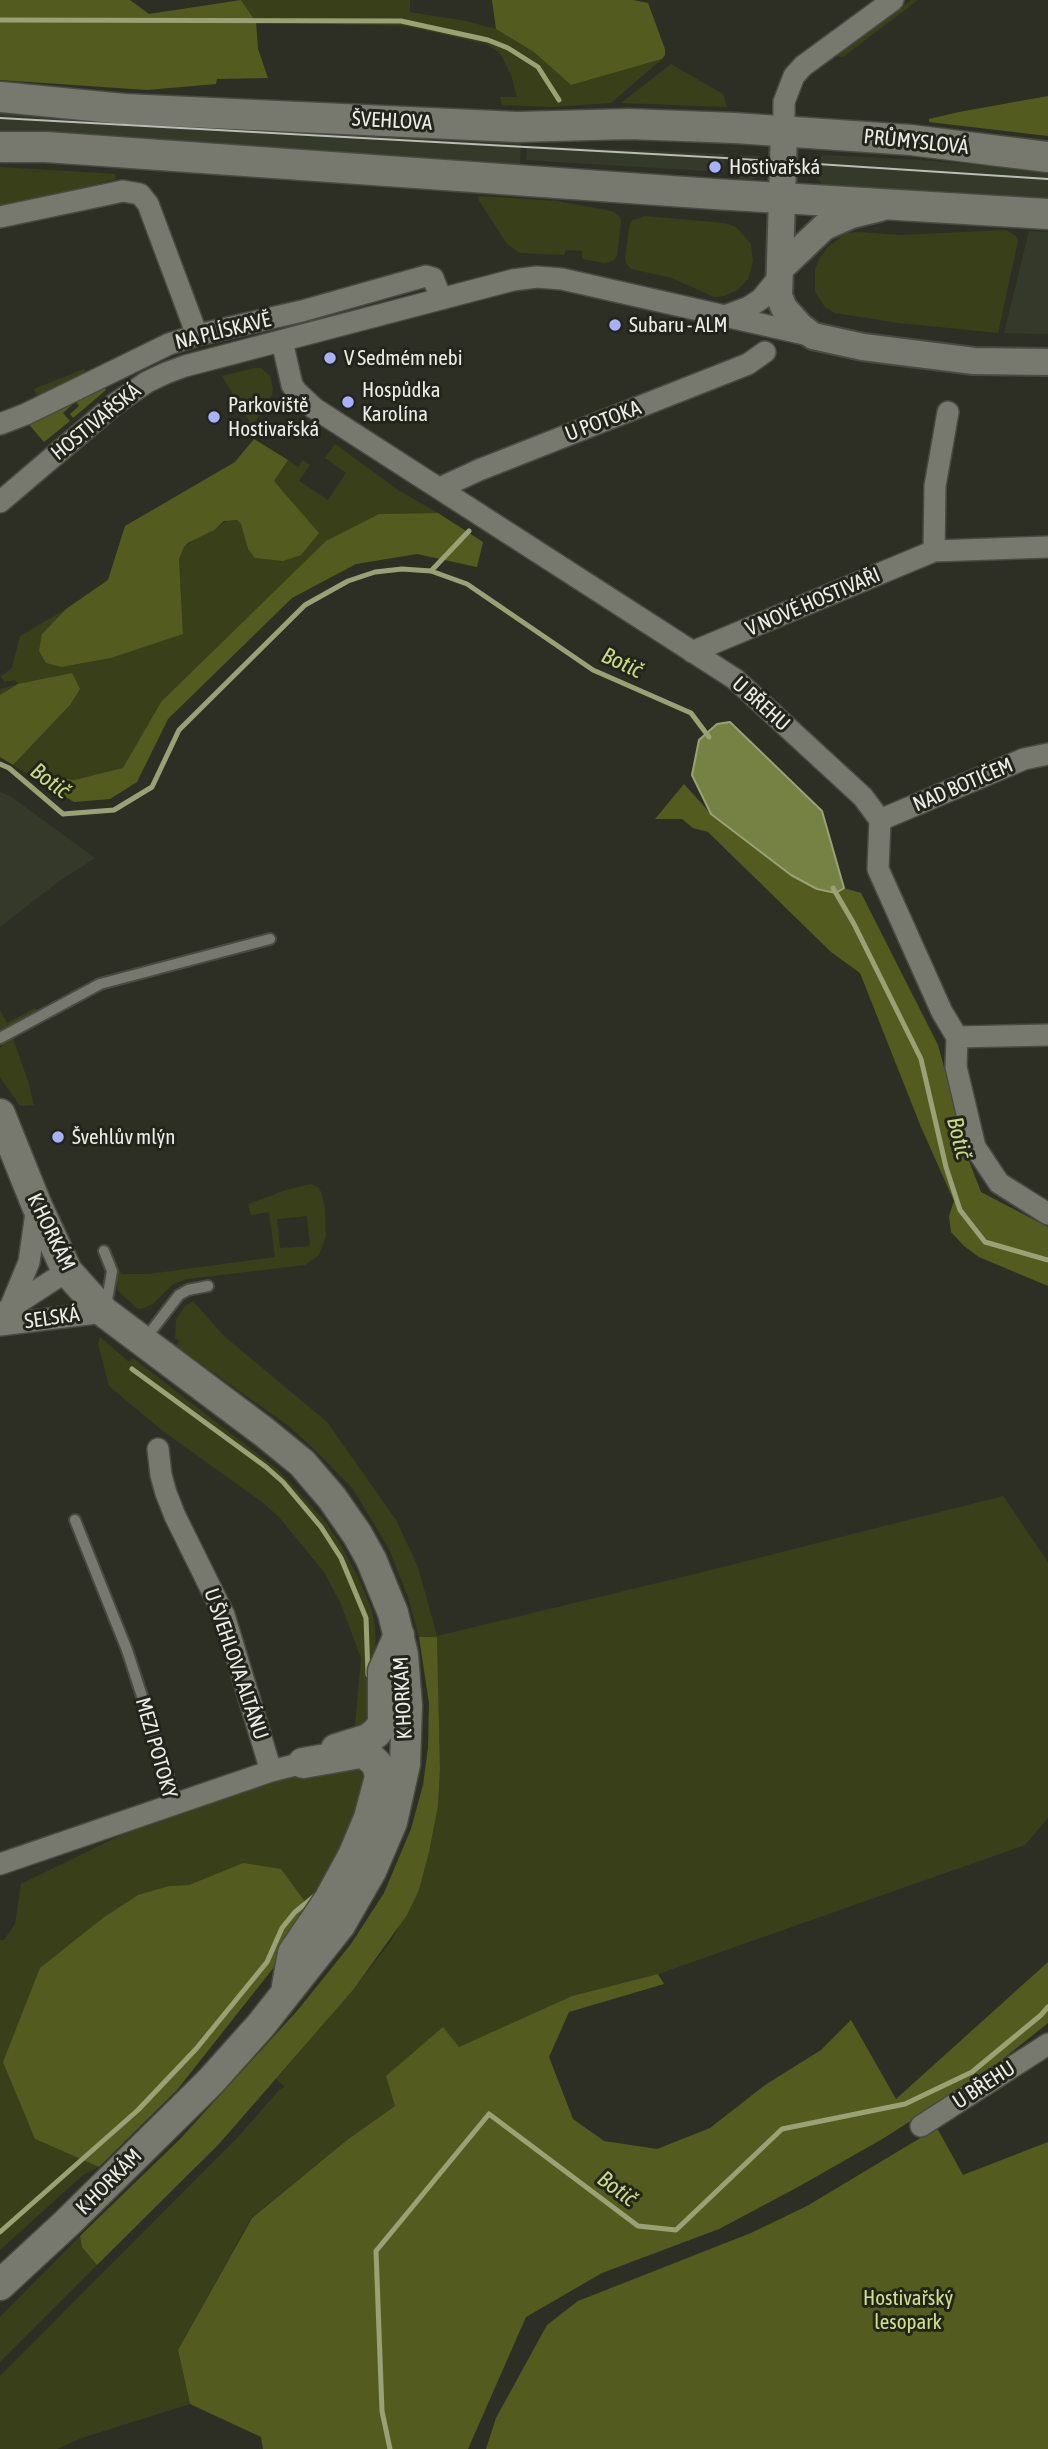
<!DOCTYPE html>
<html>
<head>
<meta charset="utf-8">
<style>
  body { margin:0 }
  canvas { display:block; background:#2d2f25 }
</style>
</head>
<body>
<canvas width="1048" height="2449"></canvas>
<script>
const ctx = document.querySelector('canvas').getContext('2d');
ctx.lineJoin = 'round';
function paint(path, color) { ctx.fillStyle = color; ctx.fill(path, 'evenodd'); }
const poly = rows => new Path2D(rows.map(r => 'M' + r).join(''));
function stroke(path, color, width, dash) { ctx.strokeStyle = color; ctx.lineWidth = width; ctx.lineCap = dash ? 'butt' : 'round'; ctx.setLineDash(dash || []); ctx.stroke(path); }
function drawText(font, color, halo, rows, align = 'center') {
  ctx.font = font + ' "Asap Condensed",sans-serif'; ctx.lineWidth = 6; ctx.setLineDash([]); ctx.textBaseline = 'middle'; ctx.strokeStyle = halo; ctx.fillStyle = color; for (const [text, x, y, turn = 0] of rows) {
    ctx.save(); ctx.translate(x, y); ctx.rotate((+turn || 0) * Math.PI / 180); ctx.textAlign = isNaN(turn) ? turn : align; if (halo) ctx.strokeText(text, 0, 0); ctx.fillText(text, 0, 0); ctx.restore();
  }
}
paint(poly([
  [0,108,521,136,520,168,0,136],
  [527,145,725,154,724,172,526,160],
  [740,155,759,156,758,172,755,178,748,182,738,184],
  [823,155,919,160,1048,171,1048,200,822,186,818,176,819,161],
  [1029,231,1048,232,1048,334,1004,333],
  [0,792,10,796,95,858,58,882,0,927]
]), '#353929');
paint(poly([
  [241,0,410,0,410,12,466,21,496,29,534,52,571,85,662,59,611,103,552,107,502,105,500,97,517,97,511,75,500,53,486,44,406,26,256,22],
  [911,0,918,0,843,57,837,56],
  [671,64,723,94,727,107,621,103],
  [0,167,115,174,116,179,0,209],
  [479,196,556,201,612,211,620,217,621,222,617,256,613,261,605,263,582,259,582,251,566,250,564,255,520,253,507,244,478,199],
  [645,216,725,223,736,227,751,244,753,261,748,279,738,290,724,296,714,297,672,278,631,269,626,263,625,258,629,228,631,221],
  [1006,230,1016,236,1018,241,998,333,899,323,835,313,825,307,815,292,815,270,819,259,828,247,846,233,858,232,901,235],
  [255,368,261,368,270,376,273,389,272,395,252,426,222,376],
  [84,369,88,378,38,399,34,389],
  [335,444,398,490,438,513,379,514,161,702,123,769,74,780,49,776,41,782,13,765,70,705,18,684,0,695,0,689,18,684,15,680,4,682,1,676,12,668,20,636,66,609,42,634,62,667,111,658,183,634,179,559,184,547,230,519,237,520,241,524,248,549,319,533,274,481,288,460,298,467,303,460,310,465,299,481,328,500,346,473,325,458],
  [35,1008,38,1013,0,1033,0,1010,7,1023],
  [12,1036,28,1081,34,1105,20,1106,0,1077,0,1048],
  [311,1184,319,1188,322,1194,325,1209,326,1236,319,1255,305,1265,187,1279,173,1284,153,1304,143,1308,138,1309,117,1290,117,1277,108,1249,110,1247,121,1274,149,1274,275,1257,269,1212,251,1215,248,1204,286,1190],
  [307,1216,310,1246,280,1248,277,1219],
  [193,1301,224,1336,327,1422,396,1520,418,1567,437,1636,699,1573,1003,1496,1048,1562,1048,1818,1025,1845,658,1974,572,1996,459,2047,443,2028,395,2106,347,2140,251,2218,178,2350,190,2404,82,2438,57,2449,0,2449,0,2376,238,2137,280,2089,285,2087,276,2079,353,1990,391,1941,419,1890,438,1806,440,1769,437,1637,419,1637,408,1597,389,1549,353,1489,320,1455,290,1427,176,1346,179,1341,175,1338,176,1320,185,1306],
  [100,1337,129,1362,133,1358,278,1470,325,1521,342,1547,358,1577,372,1610,375,1627,378,1716,354,1737,361,1658,340,1602,324,1572,279,1517,262,1502,163,1431,109,1386,98,1344],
  [354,1759,373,1770,314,1914,243,1863,189,1885,169,1886,35,2139,99,2167,83,2175,0,2250,0,1940,4,1940,15,1924,21,1884,158,1817,199,1802],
  [80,2236,82,2247,97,2265,0,2362,0,2317]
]), '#393f18');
paint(poly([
  [0,0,130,0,149,14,241,0,256,22,258,49,268,78,217,79,216,84,147,90,0,80],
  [492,0,633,0,648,3,665,49,665,55,662,59,571,85,534,52,496,29],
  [1048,96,1048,136,929,122,929,119,959,112],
  [103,384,106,390,73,418,70,414,79,406,74,398],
  [69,400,72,405,63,413,70,421,44,442,25,420],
  [254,439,288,460,274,481,319,533,301,555,283,561,255,558,248,549,241,524,237,520,224,521,214,530,188,543,184,547,179,559,183,634,111,658,62,667,46,663,39,651,42,634,66,609,108,580,125,526,235,462],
  [438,513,483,542,477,567,417,554,356,564,292,598,168,719,137,782,110,799,74,802,41,782,49,776,74,780,123,768,161,702,326,541,379,514],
  [72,673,80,689,70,705,13,765,0,757,0,695,18,684],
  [684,784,711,814,791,875,836,893,844,888,861,893,938,1045,969,1161,981,1192,1048,1227,1048,1286,979,1257,964,1246,951,1232,949,1216,954,1201,921,1127,860,973,831,952,708,832,693,828,682,819,655,819],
  [419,1637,437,1637,440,1769,438,1806,429,1852,419,1890,407,1915,353,1990,219,2144,97,2265,82,2247,80,2236,180,2139,297,2011,351,1944,384,1893,411,1829,423,1785,428,1748,429,1703],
  [243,1863,281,1869,314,1914,278,1962,177,2090,99,2167,35,2139,3,2062,40,1968,103,1918,138,1895,169,1886,189,1885],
  [1048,1962,1048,2023,984,2074,884,2138,798,2187,719,2229,602,2273,526,2317,468,2449,263,2449,261,2437,190,2404,178,2350,252,2218,347,2140,395,2106,386,2076,443,2027,459,2047,572,1996,658,1974,664,1984,569,2012,549,2057,573,2119,604,2141,657,2149,710,2128,765,2085,821,2050,851,2020,896,2099],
  [937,2128,963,2175,1048,2142,1048,2449,486,2449,496,2418,547,2325,578,2301,751,2233,807,2206]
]), '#535c1e');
const water = poly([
  [730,722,822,811,844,888,836,893,817,889,791,875,711,814,692,775,699,740,717,724,730,722]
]);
paint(water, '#768144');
stroke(water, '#99a175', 2);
stroke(poly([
  [0,20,401,21,488,40,508,48,538,67,559,100],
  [431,571,469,531],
  [0,764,9,768,63,814,114,810,152,787,179,730,305,605,348,581,375,572,402,569,431,571,467,584,593,670,691,713,709,737],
  [833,888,854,924,921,1059,946,1167,960,1210,985,1242,1048,1260],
  [132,1369,266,1467,283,1482,321,1527,341,1558,366,1618,368,1675],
  [0,2232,138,2110,196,2049,267,1962,282,1928,295,1912,316,1895],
  [390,2449,382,2411,376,2251,489,2114,638,2226,676,2230,782,2129,905,2104,972,2072,1041,2015,1048,2007]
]), '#99a175', 5);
const service = poly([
  [0,1038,100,984,270,939],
  [104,1251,112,1271,106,1306],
  [145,1339,179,1295,188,1290,208,1286],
  [75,1520,127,1650,177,1804]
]);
const minor = poly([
  [784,131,784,102,794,76,803,66,893,0],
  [0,217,123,191,140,194,148,204,197,335],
  [722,317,749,307,761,299,780,276],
  [282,341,292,385,297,392,314,408,735,679,863,797,880,820,878,869,942,1012,957,1037,956,1067,975,1147,999,1183,1048,1214],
  [0,424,26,414,169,344,197,335,302,311,426,276,433,278,441,299],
  [440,488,479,470,748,364,765,352],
  [0,502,115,404,147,382,166,373,185,366,513,280,537,277,562,279,813,336],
  [934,551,935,486,948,412],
  [692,652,934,551,1048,547],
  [880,820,1024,759,1048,754],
  [957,1037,1048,1035],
  [10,1308,29,1262,37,1206],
  [7,1310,67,1271],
  [0,1325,104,1312],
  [158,1449,161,1475,166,1493,175,1516,224,1615,271,1771],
  [0,1864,271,1771,303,1763],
  [921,2126,1048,2044]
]);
const tertiary = poly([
  [784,131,779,296,784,308,800,326,813,336,863,347,974,361,1048,362],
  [780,269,824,227,851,215,880,208]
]);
const secondary = poly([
  [0,97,124,109,517,127,629,124,735,128,911,140,1048,157],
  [0,147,46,147,714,194,1048,214],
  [0,1114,37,1206,67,1271,104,1312,264,1432,302,1463,332,1498,357,1534,371,1559,393,1613,403,1655,407,1706,405,1764,392,1822,371,1871,340,1925,261,2025,211,2081,67,2223,0,2285],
  [336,1749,368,1739,376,1733,383,1724,383,1671,399,1635],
  [287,1986,293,1953,329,1900,353,1856,369,1818,380,1777,377,1764,367,1755,360,1753,303,1763]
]);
stroke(service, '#494a42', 14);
stroke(minor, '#494a42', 24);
stroke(tertiary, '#494a42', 30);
stroke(secondary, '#494a42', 33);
stroke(service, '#77796e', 10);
stroke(minor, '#77796e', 21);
stroke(tertiary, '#77796e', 26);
stroke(secondary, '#77796e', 30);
stroke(poly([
  [0,118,725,158,1048,179]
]), '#bbbcb5', 2);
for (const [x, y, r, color] of [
  [715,167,7,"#a7b1fc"],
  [615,325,7,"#a7b1fc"],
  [330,358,7,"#a7b1fc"],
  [348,402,7,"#a7b1fc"],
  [214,417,7,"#a7b1fc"],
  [58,1137,7,"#a7b1fc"]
]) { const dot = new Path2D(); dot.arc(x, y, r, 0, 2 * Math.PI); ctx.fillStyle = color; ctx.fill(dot); stroke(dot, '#23251c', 2.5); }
drawText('21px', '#ecede7', '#23251c', [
  ["ŠVEHLOVA",392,121,3],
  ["PRŮMYSLOVÁ",916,142,6],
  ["NA PLÍSKAVĚ",223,331,-14],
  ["U POTOKA",603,421,-21],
  ["HOSTIVAŘSKÁ",96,422,-39],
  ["V NOVÉ HOSTIVAŘI",813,602,-23],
  ["U BŘEHU",761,704,42],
  ["NAD BOTIČEM",963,785,-23],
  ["K HORKÁM",51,1232,64],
  ["SELSKÁ",52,1318,-8],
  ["U ŠVEHLOVA ALTÁNU",236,1664,71],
  ["K HORKÁM",403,1698,-93],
  ["MEZI POTOKY",156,1748,74],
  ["U BŘEHU",984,2085,-33],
  ["K HORKÁM",109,2182,-45]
]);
drawText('21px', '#ecede7', '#23251c', [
  ["Hostivařská",729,167],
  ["Subaru - ALM",629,325],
  ["V Sedmém nebi",344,358],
  ["Hospůdka",362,390],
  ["Karolína",362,414],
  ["Parkoviště",228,405],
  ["Hostivařská",228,429],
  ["Švehlův mlýn",72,1137]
], 'left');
drawText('21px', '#d0e186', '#23251c', [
  ["Hostivařský",908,2298],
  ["lesopark",908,2322]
]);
drawText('italic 23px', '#c9da80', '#23251c', [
  ["Botič",622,663,25],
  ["Botič",50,781,37],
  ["Botič",959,1138,76],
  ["Botič",617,2189,37]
]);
</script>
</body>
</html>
